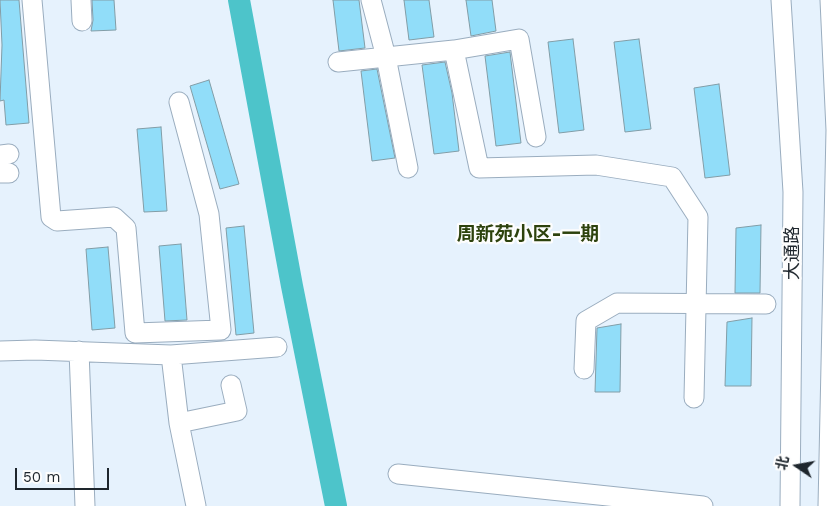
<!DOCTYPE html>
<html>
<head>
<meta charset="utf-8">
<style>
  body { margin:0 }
  #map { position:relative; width:837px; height:506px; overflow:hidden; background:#e6f2fd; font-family:"Work Sans","Noto Sans SC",sans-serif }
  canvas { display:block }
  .north { position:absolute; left:772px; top:441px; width:50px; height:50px; -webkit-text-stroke:4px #fdfdfd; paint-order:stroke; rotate:282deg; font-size:14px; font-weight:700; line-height:20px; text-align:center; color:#1e262d }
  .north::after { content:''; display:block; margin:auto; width:18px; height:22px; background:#1e262d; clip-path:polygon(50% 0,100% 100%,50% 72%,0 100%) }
  .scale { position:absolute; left:15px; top:468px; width:94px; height:22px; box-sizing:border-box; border:2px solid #1e262d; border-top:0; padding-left:6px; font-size:15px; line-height:18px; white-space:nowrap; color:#1e262d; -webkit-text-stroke:4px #fdfdfd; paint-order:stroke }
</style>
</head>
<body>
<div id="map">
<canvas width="837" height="506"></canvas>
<div class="north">北</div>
<div class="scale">50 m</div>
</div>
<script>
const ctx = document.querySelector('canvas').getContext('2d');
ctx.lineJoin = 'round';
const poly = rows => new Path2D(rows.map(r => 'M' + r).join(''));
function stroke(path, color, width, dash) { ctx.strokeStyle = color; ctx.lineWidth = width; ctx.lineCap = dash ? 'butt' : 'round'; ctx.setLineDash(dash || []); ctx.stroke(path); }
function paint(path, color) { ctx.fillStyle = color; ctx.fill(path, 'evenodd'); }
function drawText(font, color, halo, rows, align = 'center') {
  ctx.font = font + ' "Work Sans","Noto Sans SC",sans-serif'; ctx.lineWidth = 4.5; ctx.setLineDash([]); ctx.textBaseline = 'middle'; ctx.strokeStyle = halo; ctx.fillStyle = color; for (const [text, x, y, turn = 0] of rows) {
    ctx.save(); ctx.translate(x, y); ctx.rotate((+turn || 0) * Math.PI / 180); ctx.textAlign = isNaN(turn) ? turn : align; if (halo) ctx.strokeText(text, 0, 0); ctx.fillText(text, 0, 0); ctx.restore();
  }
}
stroke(poly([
  [239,0,292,286,336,506]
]), '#4dc4ca', 22);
const building = poly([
  [0,0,19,0,29,123,6,125,4,100,0,101,2,45,0,0],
  [92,0,114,0,116,30,91,31,93,20,92,0],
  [333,0,359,0,365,48,339,51,333,0],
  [404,0,429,0,434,37,409,40,404,0],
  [466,0,492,0,496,31,471,36,466,0],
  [573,39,584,130,559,133,548,42,573,39],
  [639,39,651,129,625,132,614,42,639,39],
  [510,52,521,143,496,146,485,56,510,52],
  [445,62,452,93,459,151,434,154,422,65,445,62],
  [377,69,395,158,372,161,361,71,377,69],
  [209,80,239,184,220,189,190,86,209,80],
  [719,84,730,175,705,178,694,88,719,84],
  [161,127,167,211,144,212,137,129,161,127],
  [761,225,760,293,735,293,736,228,761,225],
  [244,226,254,333,236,335,226,228,244,226],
  [181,244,187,320,165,321,159,246,181,244],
  [108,247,115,328,92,330,86,249,108,247],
  [752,318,751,386,725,386,727,322,752,318],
  [621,324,620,392,595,392,597,328,621,324]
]);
paint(building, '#91ddf9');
stroke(building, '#829da7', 1);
const minor = poly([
  [32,0,51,217,57,221,114,217,126,228,135,333,221,330,209,214,179,102],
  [81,0,82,21],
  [371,0,386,57,408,168],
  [781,0,793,192,790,506],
  [454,50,519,39,536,137],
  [338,62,454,50,479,168,596,165,672,177,698,217,694,398],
  [0,155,9,154],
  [0,173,9,173],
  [0,351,35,350,171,355,277,347],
  [79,351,85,506],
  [171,355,179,423,196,506],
  [584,369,586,321,617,303,766,304],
  [179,423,237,411,231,385],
  [398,474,703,506],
  [828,506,836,130,830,0]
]);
stroke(minor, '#9aadbf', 21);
stroke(minor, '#fff', 19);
drawText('18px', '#1e262d', '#fdfdfd', [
  ["大通路",793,253,-90]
]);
drawText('bold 19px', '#2d420d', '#fdfdfd', [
  ["周新苑小区-一期",528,234]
]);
</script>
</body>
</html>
